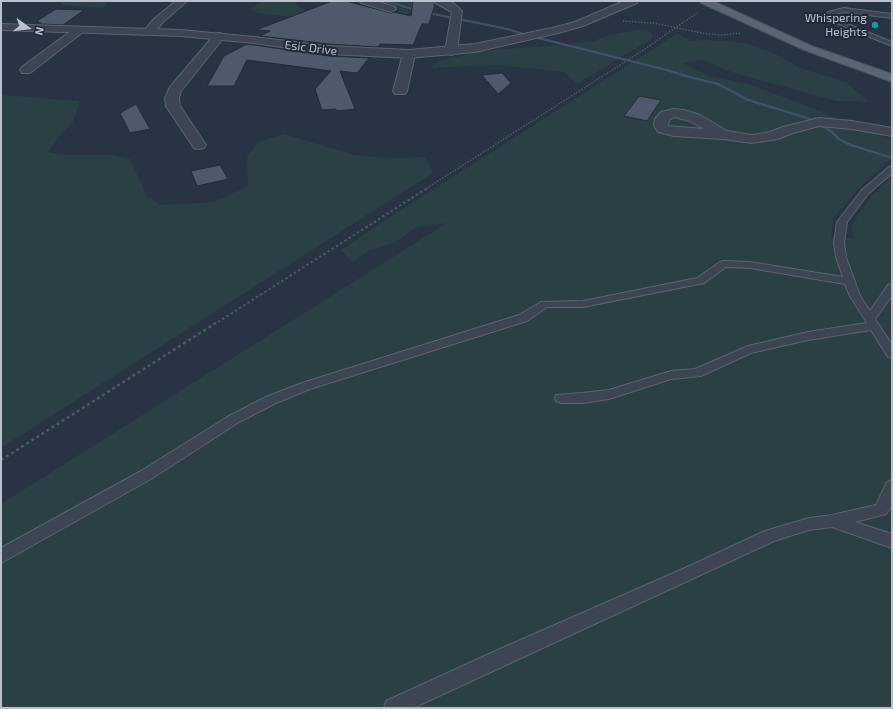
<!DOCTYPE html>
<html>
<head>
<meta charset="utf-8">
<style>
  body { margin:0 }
  #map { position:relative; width:893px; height:709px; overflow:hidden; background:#283343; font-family:"Exo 2",sans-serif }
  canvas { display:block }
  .frame { position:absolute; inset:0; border:2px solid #bac0cc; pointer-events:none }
  .north { position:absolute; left:8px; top:8px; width:40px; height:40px; -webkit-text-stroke:3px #212a38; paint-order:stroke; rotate:105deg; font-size:11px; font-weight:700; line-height:16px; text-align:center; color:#bac0cc }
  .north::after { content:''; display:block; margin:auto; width:14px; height:18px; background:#bac0cc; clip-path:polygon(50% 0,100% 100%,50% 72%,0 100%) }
</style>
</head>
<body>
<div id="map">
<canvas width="893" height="709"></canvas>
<div class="frame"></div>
<div class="north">N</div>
</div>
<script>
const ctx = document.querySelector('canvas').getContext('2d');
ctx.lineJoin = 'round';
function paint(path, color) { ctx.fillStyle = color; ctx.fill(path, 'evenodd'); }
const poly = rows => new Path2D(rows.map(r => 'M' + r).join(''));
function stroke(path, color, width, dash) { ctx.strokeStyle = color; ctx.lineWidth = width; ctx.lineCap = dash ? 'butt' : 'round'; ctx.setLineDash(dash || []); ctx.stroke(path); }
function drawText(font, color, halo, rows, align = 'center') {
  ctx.font = font + ' "Exo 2",sans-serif'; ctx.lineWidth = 4; ctx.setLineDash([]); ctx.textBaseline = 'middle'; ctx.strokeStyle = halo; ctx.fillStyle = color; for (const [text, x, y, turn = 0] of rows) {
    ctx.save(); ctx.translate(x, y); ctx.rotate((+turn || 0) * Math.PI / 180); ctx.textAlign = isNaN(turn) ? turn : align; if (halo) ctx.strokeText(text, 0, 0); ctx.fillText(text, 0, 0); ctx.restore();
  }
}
paint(poly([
  [60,1,109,1,103,8,62,5],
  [264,1,296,1,296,4,303,9,314,14,398,15,398,9,388,3,380,1,413,1,422,5,439,9,430,12,411,12,402,17,300,18,258,13,249,8],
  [637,30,646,30,652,33,653,36,650,40,577,84,564,72,497,65,429,68,442,60,489,50,537,47,594,41,609,35],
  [678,33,690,41,709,40,746,43,776,54,800,68,846,82,869,102,836,101,731,72,703,60,682,63,710,76,752,85,817,110,854,127,874,132,892,140,892,158,857,190,833,219,831,237,853,238,852,224,872,195,892,177,892,708,1,708,1,504,447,223,417,227,394,243,370,250,352,262,341,250,396,213],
  [1,95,80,101,73,122,60,135,48,152,65,155,113,155,130,159,147,196,160,205,214,202,248,186,247,156,259,142,284,134,354,155,388,158,425,157,433,173,1,448]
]), '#2a4044');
paint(poly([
  [377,1,396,3,419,10,508,28,527,34,668,69,690,76,719,83,749,99,811,118,832,130,840,138,849,143,892,157,892,159,847,145,838,140,830,132,809,120,747,101,717,85,688,78,666,71,525,36,507,30,418,12,396,5,377,1]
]), '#3f506b');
const building = poly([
  [332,1,346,1,391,13,394,12,411,16,413,1,431,1,435,4,429,24,422,24,413,45,380,44,378,47,329,44,260,36,270,31,256,30,332,1],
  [56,9,84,10,63,25,42,24,37,21,56,9],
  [247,44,329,56,369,58,357,73,340,71,355,109,336,111,336,109,322,110,315,89,331,71,247,60,234,86,207,86,224,56,247,44],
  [502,73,511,83,498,94,482,75,502,73],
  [639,96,661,100,647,121,624,116,639,96],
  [136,104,150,129,130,133,120,113,136,104],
  [220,165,228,179,197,186,191,171,220,165]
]);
paint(building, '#4e5a6c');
stroke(building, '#232c3a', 1);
const service = poly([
  [844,8,892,14,892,18,844,12,831,15,835,19,892,42,892,46,831,21,825,15,828,12,844,8],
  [892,166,892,173,868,194,847,222,844,243,846,257,860,296,870,311,888,285,892,284,892,295,875,319,892,345,892,358,888,357,871,330,808,340,751,353,701,376,671,379,609,399,582,403,561,403,556,401,555,398,556,395,582,393,609,390,671,371,695,369,748,346,808,332,867,323,850,296,845,284,750,268,726,267,704,283,583,307,547,307,527,321,310,389,276,403,239,422,151,479,1,563,1,548,141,471,229,416,266,397,302,383,519,315,541,302,583,301,697,278,720,262,724,261,750,262,843,277,836,257,834,243,837,222,862,190,889,167,892,166],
  [892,480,892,504,886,514,855,522,892,534,892,548,832,527,809,530,774,541,413,708,384,708,386,701,500,649,685,568,765,531,809,518,832,515,876,505,887,482,892,480]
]);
const minor = poly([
  [176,1,187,1,162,23,153,34,145,34,143,32,154,19,176,1],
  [360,1,376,1,395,7,396,9,391,12,361,3,360,1],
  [432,1,447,1,453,3,462,11,457,51,455,54,451,55,447,54,445,51,452,12,432,1],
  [79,27,83,28,85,30,83,32,30,73,22,73,20,70,22,67,75,28,79,27],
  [219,33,223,34,225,36,181,91,179,98,180,106,206,145,204,148,199,149,194,148,166,106,165,98,170,87,215,34,219,33],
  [409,50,413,51,415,54,407,91,405,94,395,94,393,91,403,54,405,51,409,50],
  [673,109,684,110,700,115,727,131,752,135,770,132,783,127,819,118,852,121,892,128,892,136,852,129,819,126,793,133,778,139,752,143,723,139,674,136,658,132,654,126,655,119,661,112,673,109],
  [674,117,690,121,704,129,668,126,669,120,674,117]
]);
const tertiary = poly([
  [624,1,638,1,637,3,583,26,558,33,475,52,409,58,329,54,254,43,181,36,1,30,1,24,181,30,254,37,329,46,409,50,475,44,552,28,575,22,624,1]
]);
const primary = poly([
  [700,1,713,1,812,46,892,74,892,82,804,50,701,3,700,1]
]);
stroke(service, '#5b6370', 2);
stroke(minor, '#5b6370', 2);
stroke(tertiary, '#5b6370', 2);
stroke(primary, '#464e5c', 2);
stroke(poly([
  [623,21,653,23,707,34,723,35,740,33],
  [427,188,639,53,697,13]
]), '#495d60', 1.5, [1.5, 1.5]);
stroke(poly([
  [218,322,429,187]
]), '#495d60', 2, [2.5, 2.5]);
stroke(poly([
  [1,460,219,321]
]), '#495d60', 2.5, [3, 3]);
paint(service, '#3d4552');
paint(minor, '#3d4552');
paint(tertiary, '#3d4552');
paint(primary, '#5b6472');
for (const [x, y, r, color] of [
  [875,25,4,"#0f9aa8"]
]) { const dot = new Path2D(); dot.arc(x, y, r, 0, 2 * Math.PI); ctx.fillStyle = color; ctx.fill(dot); stroke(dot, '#212a38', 1.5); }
drawText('12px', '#bac0cc', '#212a38', [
  ["Whispering",867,18],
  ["Heights",867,32]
], 'right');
drawText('12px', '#bac0cc', '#212a38', [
  ["Esic Drive",311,48,7]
]);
</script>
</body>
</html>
